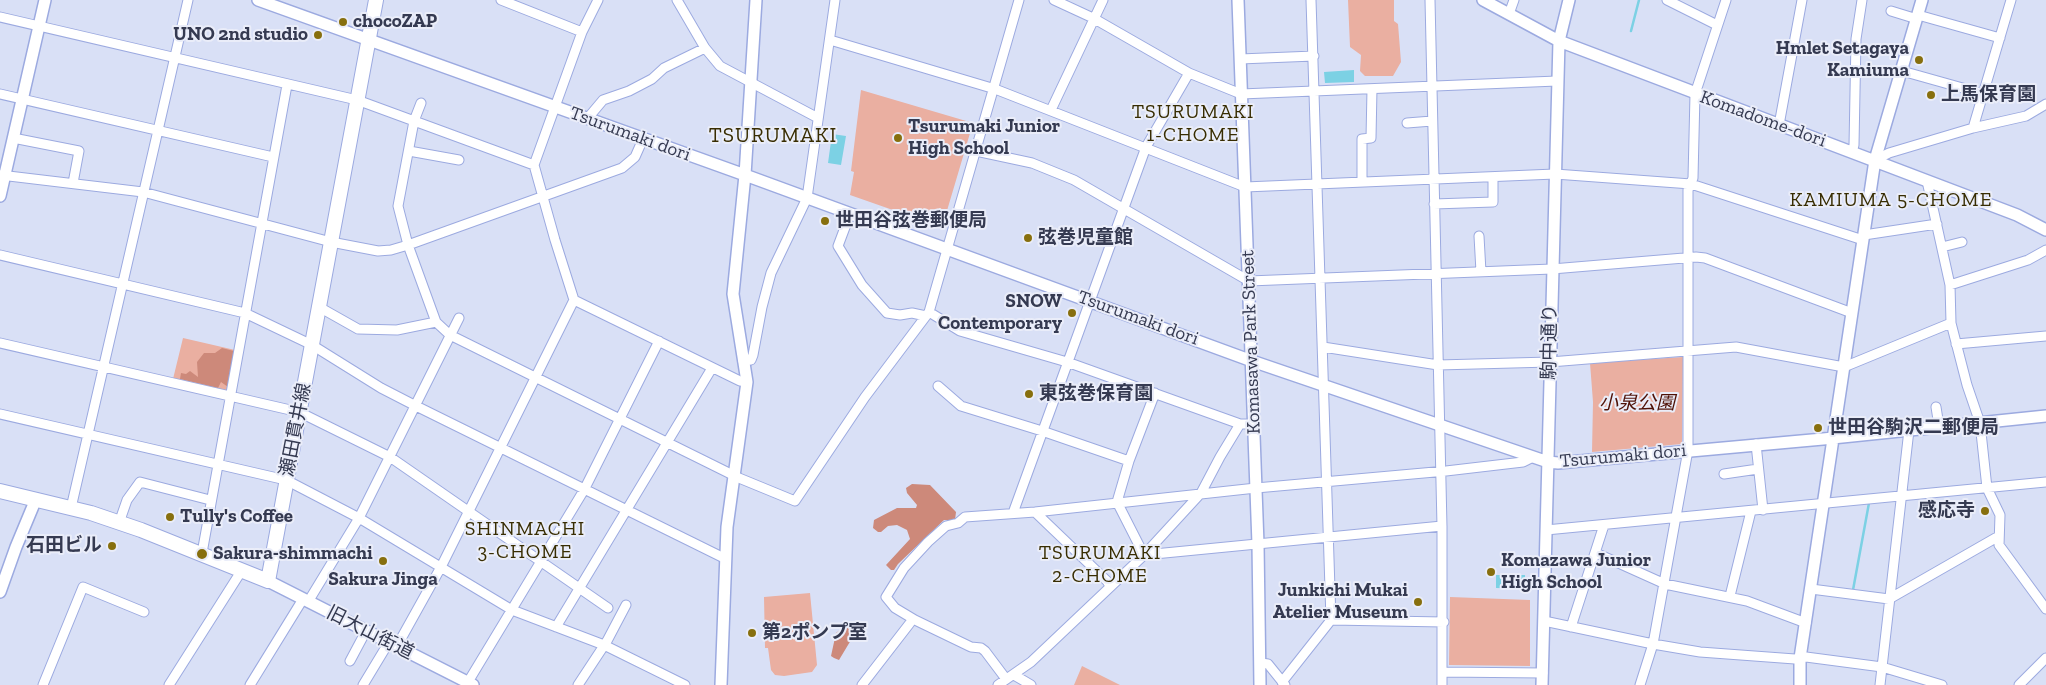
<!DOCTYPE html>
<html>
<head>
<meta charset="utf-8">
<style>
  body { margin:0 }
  canvas { display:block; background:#d9e0f6 }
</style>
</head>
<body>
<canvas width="2046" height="685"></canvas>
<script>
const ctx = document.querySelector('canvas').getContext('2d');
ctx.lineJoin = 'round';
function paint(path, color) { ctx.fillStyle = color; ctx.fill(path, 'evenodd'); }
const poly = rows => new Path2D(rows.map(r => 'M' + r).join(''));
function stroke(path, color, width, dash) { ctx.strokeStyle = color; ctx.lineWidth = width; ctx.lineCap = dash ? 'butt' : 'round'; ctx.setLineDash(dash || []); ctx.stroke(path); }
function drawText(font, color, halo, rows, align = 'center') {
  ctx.font = font + ' "Zilla Slab","Noto Sans JP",serif'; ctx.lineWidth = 4; ctx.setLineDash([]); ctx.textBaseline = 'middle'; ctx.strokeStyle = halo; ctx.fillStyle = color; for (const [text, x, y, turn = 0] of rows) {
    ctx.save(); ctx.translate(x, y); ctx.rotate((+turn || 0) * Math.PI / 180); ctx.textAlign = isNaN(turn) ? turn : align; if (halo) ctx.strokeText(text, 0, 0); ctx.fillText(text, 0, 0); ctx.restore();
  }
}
paint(poly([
  [1348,0,1394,0,1394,21,1398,24,1401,62,1393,76,1365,76,1360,71,1361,55,1350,47],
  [861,90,973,123,946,214,930,223,850,195,854,172,851,171],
  [183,338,235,350,228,389,225,392,173,379],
  [1683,357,1682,444,1592,452,1593,402,1590,363],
  [810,593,817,665,812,672,784,676,775,675,771,670,768,648,765,648,764,597],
  [1450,597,1530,600,1530,666,1449,665],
  [1082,666,1120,685,1074,685]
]), '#eaafa1');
paint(poly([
  [222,348,234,351,228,387,221,382,218,388,180,379,181,373,186,374,190,371,198,377,197,362,204,353,215,353],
  [912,484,930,485,956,512,955,520,944,520,898,564,894,570,891,570,886,565,910,539,907,530,897,525,888,526,881,532,878,532,873,528,874,520,897,508,916,508,917,505,907,493,906,488],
  [845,626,852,628,855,631,854,635,839,660,834,658,831,656,836,633]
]), '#cd897a');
paint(poly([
  [1354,70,1354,82,1325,83,1324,72],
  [832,134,846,136,841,165,828,163],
  [1496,575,1525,575,1525,589,1496,588]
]), '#7cd1e4');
stroke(poly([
  [1631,31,1639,0],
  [1853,590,1869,503]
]), '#7cd1e4', 2.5);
const minor = poly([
  [501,0,582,32],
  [598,0,582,32,534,165,555,240,574,300,740,381,747,382],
  [677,0,705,48,720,66,818,118],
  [1054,0,1093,18,1189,73,1241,94,1557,81],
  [1430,0,1442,526,1442,685],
  [1667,0,1717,25],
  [1891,11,1917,19],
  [1509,14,1514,0],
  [1918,15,2000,38],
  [0,17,357,100,534,165],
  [830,40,995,89,1245,187,1555,174,1691,184,1863,240],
  [1240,59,1314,56],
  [1902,71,1984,94],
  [0,94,273,157],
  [421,103,414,121,398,206,408,245,436,322,450,335,739,478,795,501,865,397,929,312,1019,0],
  [1051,110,1103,0],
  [587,119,603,100,629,91,652,79,664,68,705,48],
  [1407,123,1432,121],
  [1779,125,1802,0],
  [1973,128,2011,0],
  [13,138,79,151,73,183],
  [409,151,459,160],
  [976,151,1032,163,1074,180,1249,281,1552,269,1696,257,1705,258,1852,313],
  [1852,152,1854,145,1856,39,1862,0],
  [1875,160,1889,153,1973,128,2026,116,2046,104],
  [0,175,143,192,331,242,378,251,391,250,408,245,622,168,635,157,643,139],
  [1927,181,1950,285,1951,323,1967,385,1980,423,1987,488,2000,515,1999,545,2046,609],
  [1362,182,1362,139,1371,138,1372,89],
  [1434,204,1493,202,1493,177],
  [850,214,838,246,862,285,887,313,900,315,912,313,926,316],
  [1864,235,1937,224],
  [1479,236,1481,272],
  [1942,247,1962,242],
  [0,255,245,313,312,345,381,388,416,406,726,559],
  [1950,285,2028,260,2046,250],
  [319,307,358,329,397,330,436,322],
  [929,312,960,331,1067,362,1240,424,1254,424],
  [0,343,299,412,390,457,608,608],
  [1956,344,2046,336],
  [1323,347,1438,365,1550,362,1736,347,1844,367,1951,323],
  [743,361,751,360,753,355,762,307,771,273,807,198,835,0],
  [938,386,961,406,1042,431,1129,461],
  [1155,393,1129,461,1117,502,1144,555,1442,526],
  [1936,407,1939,426],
  [0,414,286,480,359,518,512,610,604,645,685,685],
  [1756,444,1763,510],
  [1724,474,1758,469],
  [71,508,188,0],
  [1035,512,1107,581,1110,586],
  [1013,513,1146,147,1189,73],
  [119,523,127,500,140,482,210,500],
  [1546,530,2046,482],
  [202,553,287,85],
  [1596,553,1665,584,1747,601,1806,623],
  [1811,589,1889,599,1999,536],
  [1730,596,1751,511],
  [308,602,359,518,459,318],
  [1331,620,1444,622],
  [1544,621,1653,644,1700,652,1795,659,1806,657,1882,667,1942,685],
  [556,627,712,368],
  [1571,627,1604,525],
  [397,646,441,567,574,300],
  [350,661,366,631],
  [1261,663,1268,664,1285,685],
  [1443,672,1543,673],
  [1014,675,1031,685],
  [1006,679,985,651,981,648,971,647,915,620,895,608,886,597,904,568,928,542,946,526,958,523,965,517,1035,512,1256,488,1446,471,1523,462,1533,457],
  [468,682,584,490,659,341],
  [1282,682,1331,620,1311,0],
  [43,685,83,587,144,612],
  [169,685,242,570],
  [250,685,303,599],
  [363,685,389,642],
  [578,685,607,641,626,605],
  [862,685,910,623],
  [998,685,1031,662,1144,555,1201,493,1220,457,1240,424],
  [1640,685,1653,644,1688,450,1688,190,1693,178,1695,94,1726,0],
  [1880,685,1909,430],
  [2019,685,2046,658]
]);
const tertiary = poly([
  [258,0,745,175,1252,361,1548,462,1558,463,1823,439,2046,416],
  [1238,0,1258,544,1260,685],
  [1483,0,1559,41,2017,215,2046,230],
  [0,196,45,0],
  [268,581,473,685],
  [0,592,16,547,36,499],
  [721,685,727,527,747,382,733,294,745,175,756,0],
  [1542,685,1559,41,1569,0],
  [1800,685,1800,658,1875,160,1922,0]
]);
const secondary = poly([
  [0,491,91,513,141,530,268,581,376,0]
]);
stroke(minor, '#9caae0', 11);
stroke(tertiary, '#9caae0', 14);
stroke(secondary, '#9caae0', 16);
stroke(minor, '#fff', 9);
stroke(tertiary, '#fff', 11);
stroke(secondary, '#fff', 14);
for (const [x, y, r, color] of [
  [343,22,5,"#876f0e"],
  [318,35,5,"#876f0e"],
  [1919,60,5,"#876f0e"],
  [1931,95,5,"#876f0e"],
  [898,138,5,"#876f0e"],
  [825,221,5,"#876f0e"],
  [1028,238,5,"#876f0e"],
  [1072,313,5,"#876f0e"],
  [1029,394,5,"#876f0e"],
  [1818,428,5,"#876f0e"],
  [1985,511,5,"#876f0e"],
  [170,517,5,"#876f0e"],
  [112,546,5,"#876f0e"],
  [202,554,6,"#876f0e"],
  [383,561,5,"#876f0e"],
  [1491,572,5,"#876f0e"],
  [1418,602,5,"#876f0e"],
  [752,633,5,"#876f0e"]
]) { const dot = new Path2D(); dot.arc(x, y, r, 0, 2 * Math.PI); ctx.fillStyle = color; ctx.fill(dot); stroke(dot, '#eaedf9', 2); }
drawText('bold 19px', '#353a51', '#eaedf9', [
  ["chocoZAP",353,22],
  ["UNO 2nd studio",308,35,"right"],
  ["Hmlet Setagaya",1909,49,"right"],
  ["Kamiuma",1909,71,"right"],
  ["上馬保育園",1941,95],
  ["Tsurumaki Junior",908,127],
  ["High School",908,149],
  ["世田谷弦巻郵便局",835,221],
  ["弦巻児童館",1038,238],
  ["SNOW",1062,302,"right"],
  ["Contemporary",1062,324,"right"],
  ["東弦巻保育園",1039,394],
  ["世田谷駒沢二郵便局",1828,428],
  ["感応寺",1975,511,"right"],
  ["Tully's Coffee",180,517],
  ["石田ビル",102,546,"right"],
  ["Sakura-shimmachi",213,554],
  ["Komazawa Junior",1501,561],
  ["High School",1501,583],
  ["Sakura Jinga",383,580,"center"],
  ["Junkichi Mukai",1408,591,"right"],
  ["Atelier Museum",1408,613,"right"],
  ["第2ポンプ室",762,633]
], 'left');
drawText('19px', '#353a51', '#eaedf9', [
  ["Komadome-dori",1763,119,20],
  ["Tsurumaki dori",630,134,20],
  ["Tsurumaki dori",1138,318,20],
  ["Komasawa Park Street",1251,342,-92],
  ["駒中通り",1550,342,-89],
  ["瀬田貫井線",296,430,-79],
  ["Tsurumaki dori",1623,456,-5],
  ["旧大山街道",370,633,27]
]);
drawText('italic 19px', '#4f1106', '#eaedf9', [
  ["小泉公園",1637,404]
]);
ctx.letterSpacing = '1px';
drawText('20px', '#382d02', '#eaedf9', [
  ["TSURUMAKI",1193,112],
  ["1-CHOME",1193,135],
  ["KAMIUMA 5-CHOME",1891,200],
  ["SHINMACHI",525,529],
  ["3-CHOME",525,552],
  ["TSURUMAKI",1100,553],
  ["2-CHOME",1100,576]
]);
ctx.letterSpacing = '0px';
ctx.letterSpacing = '1px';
drawText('21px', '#382d02', '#eaedf9', [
  ["TSURUMAKI",773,136]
]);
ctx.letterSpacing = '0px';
</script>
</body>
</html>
